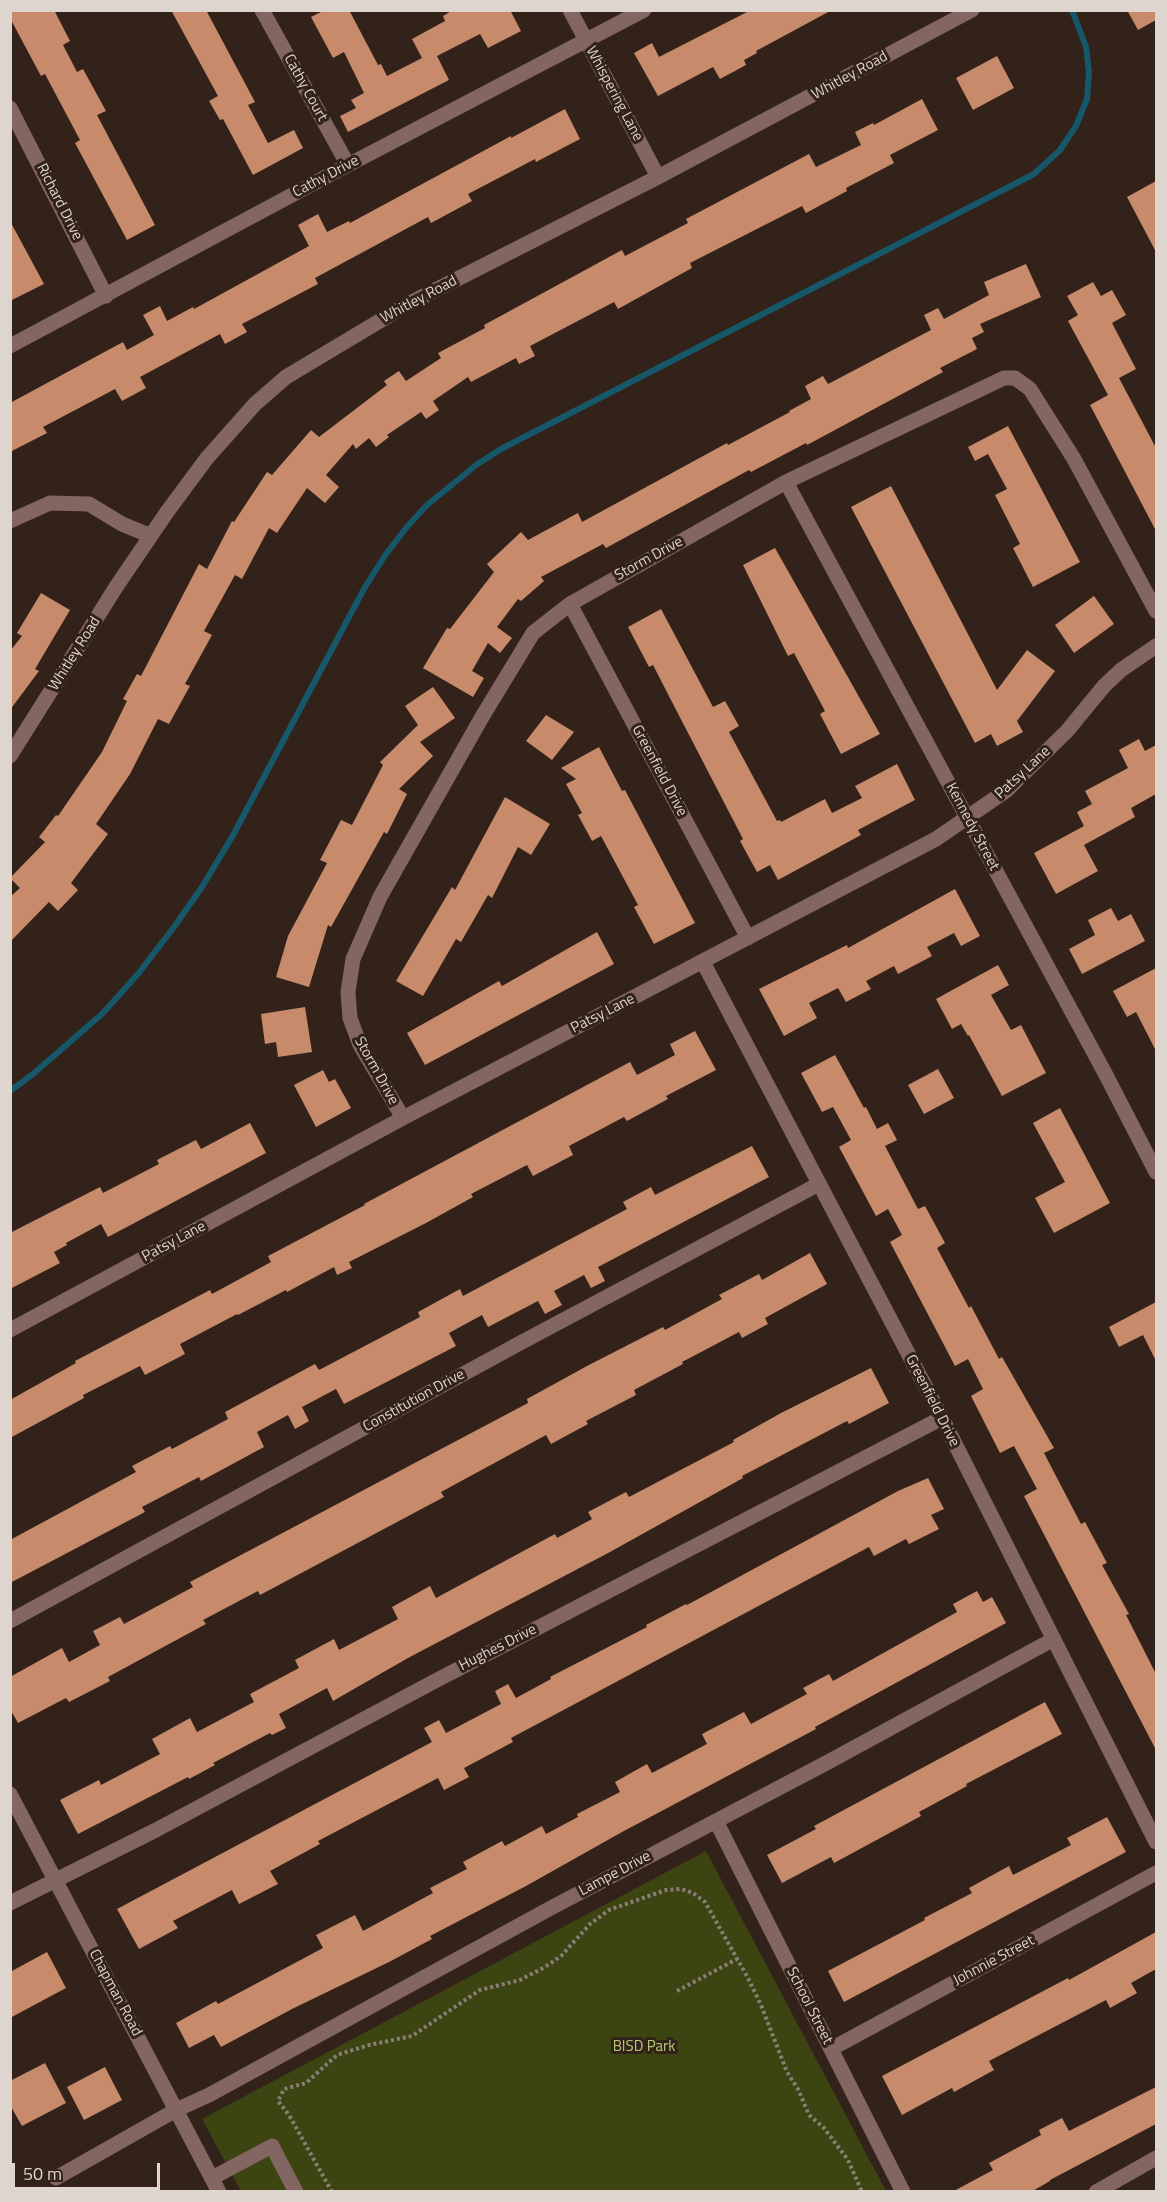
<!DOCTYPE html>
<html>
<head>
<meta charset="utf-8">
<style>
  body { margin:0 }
  #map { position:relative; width:1167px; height:2202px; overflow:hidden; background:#32221a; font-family:"Titillium Web",sans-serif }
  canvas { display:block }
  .frame { position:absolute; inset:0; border:12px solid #dfd5cf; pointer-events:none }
  .scale { position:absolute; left:12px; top:2163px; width:148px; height:27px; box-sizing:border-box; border:3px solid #dfd5cf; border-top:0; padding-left:8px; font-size:18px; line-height:21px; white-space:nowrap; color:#dfd5cf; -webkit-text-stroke:4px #32221a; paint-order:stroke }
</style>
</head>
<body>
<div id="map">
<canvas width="1167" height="2202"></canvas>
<div class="frame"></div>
<div class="scale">50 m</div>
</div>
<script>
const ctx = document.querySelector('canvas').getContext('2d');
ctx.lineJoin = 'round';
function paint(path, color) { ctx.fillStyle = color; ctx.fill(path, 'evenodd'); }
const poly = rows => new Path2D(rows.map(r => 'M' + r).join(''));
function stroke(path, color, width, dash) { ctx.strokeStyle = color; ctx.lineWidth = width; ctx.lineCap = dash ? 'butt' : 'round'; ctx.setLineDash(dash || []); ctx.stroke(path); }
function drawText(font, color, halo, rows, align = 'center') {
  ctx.font = font + ' "Titillium Web",sans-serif'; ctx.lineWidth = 6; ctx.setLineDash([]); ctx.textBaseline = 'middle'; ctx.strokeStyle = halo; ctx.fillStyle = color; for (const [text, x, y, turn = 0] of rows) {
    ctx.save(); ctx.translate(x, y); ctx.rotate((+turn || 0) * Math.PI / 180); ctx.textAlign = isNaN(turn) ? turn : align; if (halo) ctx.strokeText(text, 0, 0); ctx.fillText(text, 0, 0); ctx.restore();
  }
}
paint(poly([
  [706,1851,886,2191,241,2191,202,2119]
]), '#3c4512');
stroke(poly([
  [10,1091,33,1074,102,1014,138,974,174,927,202,887,232,837,365,587,386,554,406,528,426,506,476,465,501,449,1034,174,1060,150,1076,126,1087,99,1089,72,1086,47,1072,10]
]), '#165769', 6);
paint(poly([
  [10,10,54,10,70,41,63,45,77,72,83,69,106,111,97,115,155,225,127,240,75,143,80,140,45,74,41,76,10,18],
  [171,10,206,10,255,102,248,105,268,143,294,130,303,148,253,175,223,119,220,120,209,101,218,96],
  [325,10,349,10,378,65,381,64,387,76,422,58,412,39,445,21,443,16,453,10,510,10,521,31,488,48,480,34,437,56,449,80,348,132,340,116,356,108,351,100,364,93,344,52,333,58,311,17],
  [751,10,832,10,756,51,757,53,744,60,746,65,720,79,713,67,658,96,634,53,652,43,659,57],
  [1127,10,1156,10,1156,20,1138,30],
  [997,56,1014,88,973,110,956,78],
  [922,99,938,130,890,155,894,163,846,188,847,191,806,213,802,206,690,263,692,268,618,309,614,302,530,346,535,356,519,364,516,358,471,382,468,377,433,401,439,410,426,419,421,412,387,435,389,437,376,447,369,438,356,449,353,444,326,475,339,487,325,503,307,488,277,533,269,528,242,579,235,575,204,631,212,635,185,684,190,686,169,724,158,719,130,774,96,824,108,834,71,883,78,890,58,911,49,902,10,942,10,897,20,888,10,878,45,842,39,837,56,815,58,816,102,752,127,701,123,699,137,674,141,676,199,564,207,569,232,521,234,522,267,472,272,475,311,430,319,437,387,385,384,381,399,371,406,381,441,358,438,353,485,328,484,325,622,250,625,256,688,223,686,219,809,154,816,167,861,145,855,132,873,123,874,125],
  [565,109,580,139,536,162,535,159,468,194,472,201,431,223,428,217,315,278,318,284,242,324,247,332,225,344,220,334,140,377,146,388,122,401,115,389,43,427,47,433,10,452,10,403,123,342,127,350,154,335,143,315,160,306,167,321,193,307,194,309,309,246,298,225,318,214,327,232,349,221,350,223,511,136,511,138],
  [1156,181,1156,252,1127,197],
  [10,221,44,284,10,301],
  [1026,264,1041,297,980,324,984,332,972,338,977,349,940,368,943,372,807,445,806,443,751,472,749,470,606,548,603,544,541,577,544,581,521,601,518,599,497,627,512,638,500,653,488,643,472,671,484,678,473,697,423,668,447,628,450,629,494,572,487,564,521,532,528,540,578,513,582,522,727,443,728,445,790,412,789,411,811,399,805,386,823,376,828,384,931,330,924,315,938,308,944,319,989,295,984,282],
  [1093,282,1101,296,1112,290,1126,315,1112,323,1136,369,1119,378,1156,448,1156,531,1090,405,1108,395,1068,321,1078,315,1067,296],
  [1008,426,1080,562,1033,587,1013,548,1020,544,995,495,1007,489,988,454,975,461,968,447],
  [891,486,997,690,1027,650,1055,671,1017,721,1023,732,997,746,991,734,975,743,851,507],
  [775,548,880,734,841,754,820,714,825,711,794,653,788,656,743,565],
  [41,593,70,610,35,669,39,671,10,710,10,651,22,636,17,633],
  [1094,596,1114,624,1074,653,1055,625],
  [661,609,713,707,725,701,739,726,729,732,777,821,780,820,781,822,825,799,832,813,862,798,855,786,897,764,915,800,858,830,861,835,778,880,770,865,757,872,740,841,743,839,672,702,653,665,649,667,628,627],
  [433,687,455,718,420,742,433,756,399,789,407,794,387,834,384,832,331,927,328,925,309,987,276,977,288,936,327,863,320,860,341,820,352,825,383,765,380,762,418,725,405,706],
  [546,715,574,732,552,760,526,741],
  [1139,739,1145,751,1156,745,1156,794,1131,808,1135,817,1084,845,1098,871,1056,894,1034,853,1084,826,1077,812,1092,804,1085,791,1128,768,1119,750],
  [599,747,622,791,625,790,695,923,654,944,634,907,638,905,601,836,592,841,578,815,582,813,566,784,576,779,561,768],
  [505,797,550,824,531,855,518,847,492,898,488,895,461,942,456,939,423,996,396,981,452,887,455,890],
  [955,889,980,936,961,946,954,933,927,947,932,956,898,974,894,966,866,981,871,989,846,1002,838,988,809,1003,817,1018,784,1036,759,989,847,945,848,948],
  [1111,908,1118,921,1131,914,1145,941,1082,974,1069,949,1095,935,1088,920],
  [597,932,614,964,425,1065,407,1033,499,981,502,986],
  [998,965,1009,985,991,995,1011,1030,1021,1025,1046,1073,1002,1096,969,1035,968,1036,961,1024,952,1029,936,999],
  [1156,968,1156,1051,1136,1012,1127,1017,1113,991],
  [305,1007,312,1052,278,1057,276,1042,265,1044,261,1014],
  [695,1031,716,1070,666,1096,668,1099,627,1121,624,1117,569,1146,573,1155,533,1176,527,1165,471,1194,473,1197,426,1223,349,1262,352,1268,337,1275,334,1267,287,1292,286,1290,238,1315,237,1314,180,1344,185,1354,145,1375,140,1366,83,1395,84,1398,10,1438,10,1400,76,1363,75,1361,210,1290,212,1294,271,1262,268,1256,365,1205,364,1204,630,1062,637,1075,675,1055,670,1044],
  [835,1055,864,1108,866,1107,877,1129,888,1123,897,1140,885,1146,918,1209,925,1206,945,1243,937,1248,969,1308,971,1306,999,1359,1002,1357,1054,1448,1044,1453,1081,1524,1085,1522,1107,1563,1102,1565,1129,1614,1126,1615,1156,1674,1156,1750,1024,1496,1037,1489,1014,1446,1000,1453,971,1396,983,1389,968,1359,955,1366,890,1242,902,1235,888,1209,876,1216,839,1147,851,1140,833,1107,822,1112,801,1073],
  [938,1069,954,1098,924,1114,908,1085],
  [323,1070,329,1082,335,1079,351,1108,316,1127,294,1085],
  [1060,1108,1110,1203,1054,1233,1035,1198,1065,1182,1033,1123],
  [250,1123,266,1153,108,1237,101,1224,66,1243,67,1245,54,1252,60,1263,10,1289,10,1233,100,1187,103,1193,159,1164,157,1160,196,1140,201,1149],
  [752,1146,769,1177,598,1267,605,1281,591,1288,584,1275,554,1291,562,1305,545,1314,538,1301,488,1327,482,1315,449,1333,456,1346,344,1404,336,1389,302,1407,309,1421,295,1429,288,1415,257,1432,264,1447,201,1481,199,1477,142,1507,145,1512,10,1583,10,1540,136,1472,132,1466,170,1446,172,1449,228,1419,225,1412,315,1364,319,1370,420,1317,418,1312,460,1289,463,1296,627,1209,623,1202,651,1187,655,1195],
  [810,1253,827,1284,765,1318,768,1324,742,1338,739,1332,682,1362,683,1364,634,1390,636,1395,586,1421,588,1424,551,1444,546,1435,441,1492,444,1497,260,1595,258,1591,203,1620,206,1624,108,1677,110,1681,69,1702,66,1698,18,1723,10,1709,10,1677,62,1648,69,1662,100,1645,93,1631,120,1617,124,1624,193,1587,190,1582,528,1403,527,1399,587,1366,663,1327,665,1330,722,1299,719,1295,759,1274,762,1280],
  [1156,1302,1156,1361,1143,1335,1119,1347,1109,1327],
  [871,1368,889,1403,849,1424,847,1421,742,1476,743,1478,610,1552,408,1658,333,1701,327,1688,279,1714,286,1728,272,1735,270,1733,213,1763,215,1765,189,1779,188,1777,78,1834,60,1800,99,1780,101,1785,160,1754,152,1739,190,1718,197,1732,254,1702,250,1694,299,1668,295,1660,334,1639,339,1650,398,1619,392,1607,430,1586,436,1598,555,1534,557,1538,592,1519,588,1512,626,1492,629,1497,734,1442,733,1440,781,1413],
  [928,1478,944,1509,931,1515,939,1529,909,1544,906,1539,874,1556,869,1547,511,1738,513,1742,464,1768,469,1777,444,1790,438,1778,318,1841,320,1844,270,1871,278,1884,239,1904,232,1890,173,1921,178,1928,139,1949,117,1909,432,1742,424,1728,439,1720,446,1733,501,1704,495,1691,508,1684,516,1698,551,1679,550,1677,647,1627,646,1625,686,1604,687,1605,898,1491],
  [977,1591,983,1602,992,1597,1006,1623,815,1727,816,1729,622,1832,526,1886,430,1936,432,1939,389,1962,292,2009,221,2047,214,2035,189,2048,176,2023,216,2001,218,2004,323,1948,316,1935,355,1915,363,1931,433,1893,430,1888,467,1869,463,1862,502,1841,505,1846,542,1826,546,1834,578,1817,577,1814,620,1792,615,1782,647,1764,652,1773,707,1744,702,1734,744,1712,751,1724,807,1694,803,1688,829,1674,833,1681,957,1612,953,1604],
  [1045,1702,1062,1734,966,1784,967,1786,919,1812,921,1816,834,1863,831,1857,782,1883,767,1855,816,1829,814,1826],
  [1107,1817,1126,1852,844,2002,828,1971,925,1920,924,1918,972,1893,969,1888,1009,1866,1013,1875,1071,1845,1067,1838],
  [1156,1932,1156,1969,1131,1983,1137,1993,1110,2008,1106,2000,989,2061,994,2070,954,2092,952,2088,902,2115,882,2076,1068,1978,1069,1980],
  [47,1952,66,1988,10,2018,10,1972],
  [45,2063,66,2103,22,2126,10,2105,10,2081],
  [105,2067,122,2100,84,2120,67,2087],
  [1156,2087,1156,2124,1050,2180,1050,2181,1031,2192,952,2192,993,2170,989,2163,1041,2135,1039,2130,1062,2118,1069,2131]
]), '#c78b6b');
stroke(poly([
  [677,1991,737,1959],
  [332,2192,289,2115,278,2101,284,2089,306,2083,337,2055,369,2045,412,2036,480,1990,520,1980,545,1967,561,1956,590,1924,609,1910,666,1890,681,1889,693,1893,705,1902,748,1978,761,2005,787,2072,798,2089,809,2115,824,2128,848,2160,862,2192]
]), '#8a7e77', 4, [3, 3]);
stroke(poly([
  [262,10,348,165],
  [570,10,658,177],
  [10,108,106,296],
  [10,346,348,165,644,10],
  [786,482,1106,1075,1156,1172],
  [10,521,50,503,89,504,122,524,151,536],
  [570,604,748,938],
  [10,756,116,587,167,512,207,458,255,404,286,377,408,304,658,177,972,10],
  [703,962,942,1418,1156,1842],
  [403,1118,360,1045,350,1018,348,992,353,959,380,897,482,717,533,633,570,604,786,482,1004,378,1015,378,1030,389,1074,459,1156,611],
  [10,1330,403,1118,936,839,1007,790,1067,731,1104,686,1121,670,1156,646],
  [10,1621,522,1342,819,1184],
  [10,1794,219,2192],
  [716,1821,903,2192],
  [10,1903,156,1830,437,1680,942,1418],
  [831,2049,1156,1873],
  [56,2178,176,2110,209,2095,549,1909,830,1761,1054,1639],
  [212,2178,272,2146,296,2192],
  [1096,2192,1156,2158]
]), '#836562', 15);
drawText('15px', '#dfd5cf', '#32221a', [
  ["Whitley Road",850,76,-29],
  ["Cathy Court",305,88,61],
  ["Whispering Lane",614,94,62],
  ["Cathy Drive",326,177,-28],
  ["Richard Drive",59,202,63],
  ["Whitley Road",419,300,-28],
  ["Storm Drive",649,559,-29],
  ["Whitley Road",75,654,-58],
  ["Greenfield Drive",659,771,62],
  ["Patsy Lane",1023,773,-43],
  ["Kennedy Street",972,827,62],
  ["Patsy Lane",603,1014,-27],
  ["Storm Drive",376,1071,61],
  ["Patsy Lane",174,1242,-28],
  ["Constitution Drive",414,1401,-29],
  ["Greenfield Drive",932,1401,63],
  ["Hughes Drive",498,1648,-27],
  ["Lampe Drive",615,1874,-28],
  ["Johnnie Street",994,1961,-28],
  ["Chapman Road",115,1993,62],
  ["School Street",809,2006,63]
]);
drawText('15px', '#b8cb72', '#32221a', [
  ["BISD Park",644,2047]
]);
</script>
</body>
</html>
